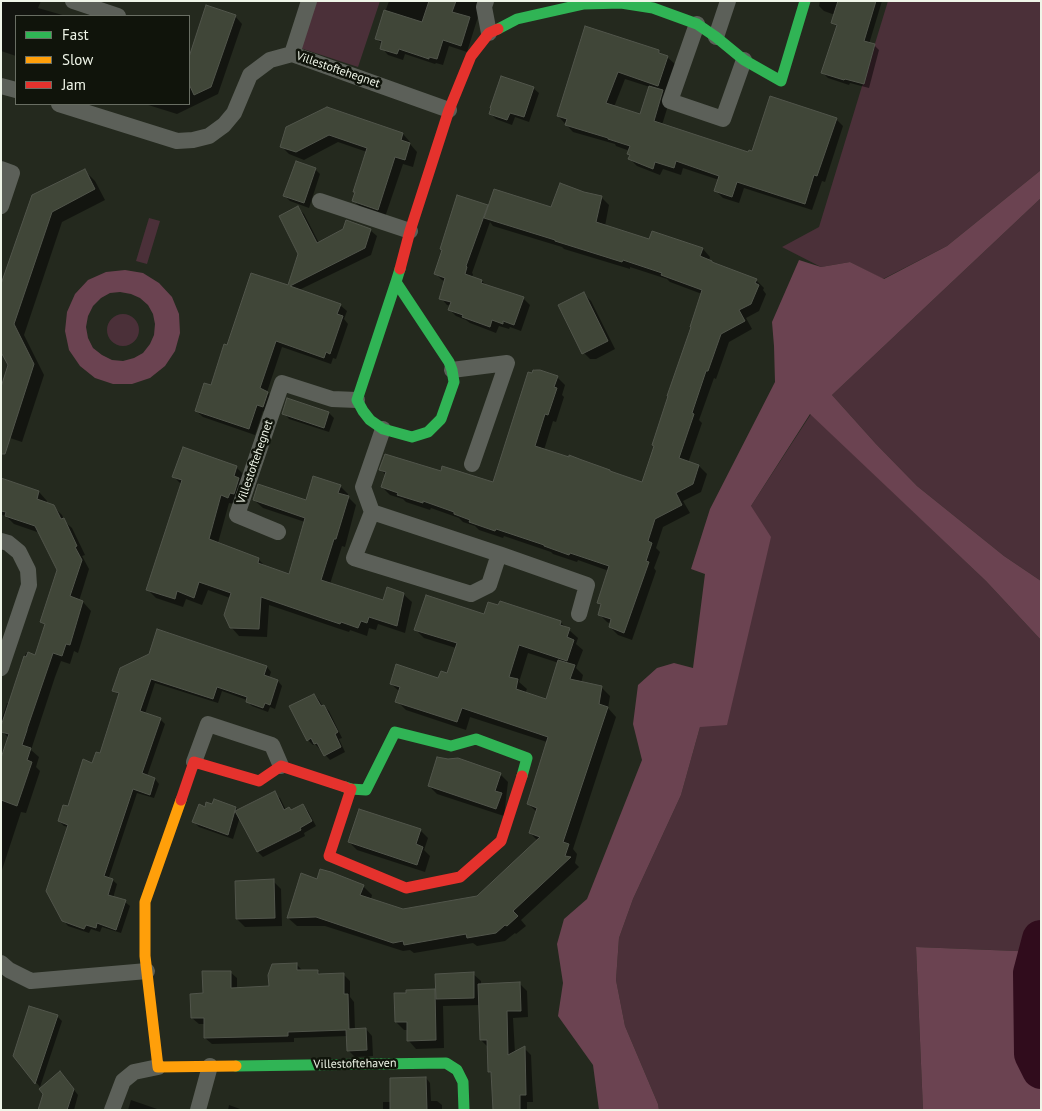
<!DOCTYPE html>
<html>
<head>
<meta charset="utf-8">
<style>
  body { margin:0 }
  #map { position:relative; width:1042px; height:1111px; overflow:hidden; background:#24291e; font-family:"PT Sans",sans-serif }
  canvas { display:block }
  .frame { position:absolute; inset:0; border:2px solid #eff5e8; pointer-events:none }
  .legend { position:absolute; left:15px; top:15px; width:175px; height:90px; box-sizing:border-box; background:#10140b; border:1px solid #696e63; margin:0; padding:6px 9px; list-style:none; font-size:15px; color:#eff5e8 }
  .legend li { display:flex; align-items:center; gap:10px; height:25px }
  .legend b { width:25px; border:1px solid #696e63 }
</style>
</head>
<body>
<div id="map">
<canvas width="1042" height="1111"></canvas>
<div class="frame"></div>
<ul class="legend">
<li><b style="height:6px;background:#30b455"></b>Fast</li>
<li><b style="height:6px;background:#ff9f0a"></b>Slow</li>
<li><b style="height:6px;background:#e5322d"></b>Jam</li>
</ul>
</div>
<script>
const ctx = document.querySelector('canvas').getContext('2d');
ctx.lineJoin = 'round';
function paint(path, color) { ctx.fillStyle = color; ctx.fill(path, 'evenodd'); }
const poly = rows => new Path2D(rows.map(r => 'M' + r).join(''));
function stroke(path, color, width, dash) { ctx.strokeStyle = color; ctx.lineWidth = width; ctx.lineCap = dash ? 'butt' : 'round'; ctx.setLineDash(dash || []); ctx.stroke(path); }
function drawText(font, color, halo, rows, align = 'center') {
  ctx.font = font + ' "PT Sans",sans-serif'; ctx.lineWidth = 5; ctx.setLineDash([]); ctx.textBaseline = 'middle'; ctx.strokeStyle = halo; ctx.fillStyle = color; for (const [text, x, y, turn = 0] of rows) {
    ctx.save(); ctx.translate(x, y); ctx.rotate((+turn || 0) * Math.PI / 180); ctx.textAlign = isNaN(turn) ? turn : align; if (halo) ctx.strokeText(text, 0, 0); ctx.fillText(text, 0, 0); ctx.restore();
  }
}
paint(poly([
  [316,1,380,1,358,67,300,48],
  [888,1,1041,1,1041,170,947,246,883,279,850,262,821,267,782,247,819,227],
  [1041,198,1041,581,1004,556,917,486,876,444,832,395],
  [149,218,160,221,147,264,136,261],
  '107 330a16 16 0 1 1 32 0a16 16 0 1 1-32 0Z',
  [811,414,986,581,1041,640,1041,952,916,947,923,1110,659,1110,658,1104,625,1026,616,980,619,938,633,899,681,795,700,727,751,506]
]), '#4b3039');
paint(poly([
  [1041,170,1041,198,832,395,876,444,917,486,1004,556,1041,581,1041,640,986,581,810,414,751,506,771,537,727,725,700,727,681,795,633,899,619,938,616,980,625,1026,658,1104,659,1110,599,1110,593,1065,558,1016,563,983,557,944,564,919,587,899,642,760,633,724,638,685,657,668,674,663,693,668,705,574,691,569,710,509,775,382,774,346,772,322,799,260,821,267,850,262,884,279,947,246],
  [125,270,143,273,159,283,172,297,179,314,180,333,175,351,165,366,150,378,132,384,113,384,95,378,80,366,69,350,65,331,67,312,75,294,88,280,106,272],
  [120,292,131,294,140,298,148,305,153,314,155,324,154,335,150,344,143,353,134,358,123,361,112,360,102,355,93,348,88,338,86,327,88,316,93,306,101,298,110,293],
  [916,947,1041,952,1041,1110,923,1110]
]), '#6b4351');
paint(poly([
  [1,1,41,1,38,8,66,16,16,16,16,56,1,51],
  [389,1,483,1,467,52,449,46,443,65,436,63,435,64,405,54,403,60,388,55,382,48,383,45,376,38],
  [820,1,882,1,869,44,874,45,879,50,869,88,850,83,849,85,828,78,823,73,837,27,833,22,835,15,824,11,819,6],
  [207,7,235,16,242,24,218,94,177,114,145,104,189,104,189,60],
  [586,27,659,51,663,56,667,57,675,64,670,99,662,125,749,154,836,119,843,126,825,182,822,181,812,210,744,188,739,203,723,198,716,191,719,180,683,168,681,175,663,169,660,175,637,166,630,159,631,156,630,151,616,146,615,144,573,132,558,116],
  [625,79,650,87,641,116,614,107],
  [533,88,539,93,529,122,515,117,512,125,496,119,491,114],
  [287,128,403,134,410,142,410,144,417,152,413,167,403,164,385,217,362,209,354,201,367,152,338,142,304,160,289,154,281,146],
  [315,169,320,174,309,208,290,201,285,196],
  [84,170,95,181,105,200,62,222,24,335,44,375,22,442,1,435,10,365,1,348,33,196],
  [584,193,601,197,609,205,605,226,650,240,703,249,710,257,709,261,756,280,764,288,763,290,766,294,759,311,746,318,752,329,729,342,716,379,714,378,699,420,702,423,688,463,699,466,707,474,701,492,683,501,690,513,663,527,656,548,660,552,654,568,656,571,632,640,618,635,610,627,611,624,607,622,599,614,602,606,598,603,609,571,578,560,577,562,553,554,551,552,504,536,503,538,479,530,475,526,463,522,459,518,431,508,430,510,406,502,403,499,390,495,382,487,386,475,381,470,441,473,494,484,534,369,557,377,565,385,562,395,564,397,556,422,553,421,544,450,610,471,612,473,643,483,702,294,670,282,667,279,630,267,630,269,564,249,562,247,493,226,490,222,472,273,473,274,472,278,482,281,488,287,523,298,530,305,521,331,510,327,509,329,499,326,496,333,470,323,466,320,456,316,450,310,451,306,447,305,441,298,445,281,442,280,436,274,487,206,489,208,552,208],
  [298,208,304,214,319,243,370,230,377,236,371,255,299,290,340,305,347,311,344,319,348,324,336,359,333,358,331,364,282,347,267,392,274,399,269,413,263,411,255,435,203,417,196,411,212,387,228,346,289,287,299,254],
  [583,293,591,301,615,349,596,359,590,359,582,351],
  [288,400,329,413,334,418,329,432,289,419,284,413],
  [236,467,244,475,237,505,229,503,218,543,258,559,267,568,289,575,305,522,263,508,254,500,306,501,340,486,348,494,348,497,356,505,345,547,342,546,330,584,383,602,403,594,412,602,405,633,378,624,376,630,369,628,367,636,350,630,349,632,334,627,269,605,267,637,239,636,231,627,230,598,208,590,202,605,186,599,183,607,156,598,148,590,182,485,174,477],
  [1,480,39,492,47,501,46,504,53,506,62,515,65,522,72,528,85,555,82,556,89,569,79,601,83,602,91,611,78,653,74,651,70,664,61,661,55,677,31,750,39,757,36,767,40,771,26,813,21,812,2,870,1,762,9,738,3,732,1,721,7,703,10,704,26,653,36,656,46,626,42,622,58,570,40,533,14,524,8,518,1,514],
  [485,616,560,622,578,638,576,644,583,650,576,668,583,675,581,683,601,687,610,696,608,708,616,717,573,849,577,854,575,863,579,867,521,920,526,926,516,934,515,933,505,941,477,946,473,943,414,953,410,950,403,951,325,926,297,926,288,918,318,880,363,886,372,895,371,899,403,910,477,897,538,841,530,833,537,812,528,804,547,742,470,717,466,730,406,710,397,701,400,692,391,684,439,680,448,674,456,648,424,638,415,629],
  [528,653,559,663,547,700,525,693,527,689,519,682],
  [158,630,267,667,271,672,269,678,278,681,282,686,275,709,270,707,268,712,252,706,247,701,247,700,222,691,218,703,155,683,145,714,160,719,165,724,147,776,155,779,159,784,154,798,137,793,109,877,117,884,113,898,125,902,130,906,121,933,102,927,100,932,91,929,89,933,68,926,63,920,69,827,64,826,59,821,69,808,93,764,100,755,119,695,114,690,150,654],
  [314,695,319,700,323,707,324,706,329,711,342,738,339,739,345,752,330,760,315,744,313,745,308,740],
  [448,761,500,774,508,782,504,816,437,794,429,786],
  [274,793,280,798,286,810,292,811,303,806,308,811,316,826,304,833,305,836,263,857,258,852,240,817,233,839,199,827,194,822,206,808,236,808,239,811],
  [420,830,428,838,424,850,430,856,425,872,357,850,349,842],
  [273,881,281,889,282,926,245,927,237,919],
  [296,964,303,971,318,971,321,975,343,974,350,981,350,997,354,1002,355,1030,366,1029,372,1036,373,1056,355,1057,348,1050,348,1036,294,1038,294,1042,212,1044,205,1038,205,1024,199,1024,192,1018,204,995,230,972,237,978,237,989,270,988],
  [473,974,481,981,481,985,520,984,527,991,528,1017,513,1018,515,1053,524,1048,531,1055,533,1102,527,1102,527,1110,494,1110,493,1075,489,1072,488,1047,481,1040,480,1005,443,1006,444,1048,416,1049,409,1041,408,1030,404,1030,396,1022,435,990,437,993],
  [57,1016,62,1021,40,1087,14,1056],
  [65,1078,78,1095,74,1110,39,1110],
  [426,1078,430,1083,431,1101,437,1101,442,1105,442,1110,383,1110,383,1102,391,1102],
  [131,1100,160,1110,128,1110],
  [229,1105,243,1110,228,1110]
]), '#0007');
stroke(poly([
  [1041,939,1032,973,1033,1054,1041,1070]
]), '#300c1c', 38);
const building = poly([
  [429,1,456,1,452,12,470,17,461,46,443,40,437,59,429,57,429,59,399,49,397,54,380,49,382,41,375,39,384,10,422,22,429,1],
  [838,1,876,1,864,41,875,44,864,84,845,79,844,80,821,73,837,25,831,23,838,1],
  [206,5,236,15,211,87,194,95,189,84,189,57,206,5],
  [585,26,659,50,659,53,668,56,658,86,618,72,606,103,640,114,649,86,663,90,654,121,748,152,749,150,752,151,770,96,837,118,817,176,814,175,805,204,737,182,732,197,714,191,719,176,676,161,674,168,655,162,653,169,628,159,630,155,627,154,630,146,608,139,608,138,565,125,567,119,557,116,585,26],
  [501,76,534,87,524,117,510,113,507,120,489,114,491,108,490,108,501,76],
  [327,107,403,133,401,140,410,143,405,160,395,157,378,210,352,201,355,192,353,192,367,148,329,135,296,152,280,147,286,127,327,107],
  [296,161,316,168,304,203,283,196,296,161],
  [85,169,95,189,52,212,14,324,34,364,5,454,1,454,1,387,8,365,2,354,1,353,1,284,32,195,85,169],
  [560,183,584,192,602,196,596,222,649,239,652,231,703,248,700,256,712,261,712,262,757,279,755,283,759,285,751,304,739,310,745,321,721,334,708,371,706,371,692,413,694,414,679,458,699,465,693,484,676,493,682,505,655,519,648,541,652,543,646,561,649,562,624,633,609,627,611,619,598,615,601,604,597,603,609,566,570,553,569,555,544,546,544,545,496,529,495,531,469,522,470,520,454,514,454,512,423,501,423,503,397,495,398,493,381,487,386,472,379,470,385,454,441,471,442,466,493,482,528,372,532,373,533,370,540,370,558,376,554,387,557,388,548,415,545,414,535,446,569,457,569,455,582,460,610,470,610,471,642,482,654,446,652,445,668,396,667,396,691,327,690,327,702,290,661,275,662,273,623,260,622,262,555,241,555,240,484,218,494,189,551,207,560,183],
  [457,195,488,205,466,266,467,267,465,274,482,280,481,283,524,297,514,325,503,321,503,324,492,320,490,327,462,317,463,315,448,310,451,302,439,299,445,278,434,274,442,250,440,249,457,195],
  [298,206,317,243,343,229,346,220,371,229,365,248,290,286,341,304,337,314,343,316,330,354,326,352,324,358,276,341,260,388,268,392,263,407,257,405,249,429,195,411,204,383,211,385,224,344,227,345,251,273,288,285,298,254,279,216,298,206],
  [584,292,608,341,582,354,558,305,584,292],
  [287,398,329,412,324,428,282,414,287,398],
  [183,447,237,466,234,476,239,478,234,494,230,493,228,498,221,495,209,539,259,558,258,563,289,574,305,518,253,500,258,484,306,500,313,476,341,485,338,493,349,496,336,539,334,539,321,580,383,600,387,587,404,593,397,626,369,617,367,623,361,621,358,628,341,622,340,624,325,619,261,597,259,629,230,628,224,615,231,593,199,582,194,598,177,591,175,599,146,590,182,480,172,477,183,447],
  [1,478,39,491,37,499,54,505,61,519,64,518,77,546,75,547,82,560,70,596,83,601,70,645,66,644,62,656,53,653,27,729,27,730,22,745,31,748,27,760,32,762,17,806,1,800,1,758,9,734,1,732,1,726,24,656,26,657,28,652,35,655,45,624,40,622,57,570,35,526,5,516,6,512,1,511,1,478],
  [426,595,484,614,488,602,498,605,500,601,561,621,560,625,570,628,567,637,574,640,567,661,519,645,509,677,518,679,516,689,546,699,558,660,575,665,570,679,602,686,599,704,608,707,563,842,569,844,565,856,571,857,513,911,518,916,507,926,505,925,496,933,467,938,466,934,404,945,403,941,393,943,316,917,287,918,301,873,317,879,320,869,331,872,364,885,360,895,403,909,477,896,540,837,529,833,537,808,527,804,548,737,462,708,457,722,395,702,400,687,390,684,396,664,438,678,441,671,447,673,457,643,414,630,426,595],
  [157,629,267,666,264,675,278,680,270,705,265,703,263,708,246,702,247,697,217,687,213,699,151,679,140,711,161,718,142,773,155,778,150,795,133,789,104,876,113,879,108,895,126,900,116,930,97,923,96,928,86,925,84,929,62,921,46,891,68,825,58,821,63,805,68,806,83,759,92,763,96,752,100,753,119,693,112,691,120,668,149,654,157,629],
  [314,694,321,706,324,705,338,732,335,734,341,747,324,756,317,743,314,744,311,738,307,741,289,706,314,694],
  [437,757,448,759,458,758,501,773,495,791,502,793,496,809,428,786,437,757],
  [275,791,284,810,289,807,291,810,303,804,312,821,300,828,301,830,257,852,235,811,275,791],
  [214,799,236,807,228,835,192,822,199,804,205,807,206,802,212,804,214,799],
  [359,809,421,829,416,844,423,847,417,865,348,842,359,809],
  [274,879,275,918,236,919,235,881,274,879],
  [297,963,297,970,318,970,318,974,344,973,344,994,348,994,349,1029,366,1028,367,1050,347,1051,346,1030,288,1032,288,1036,204,1038,204,1018,191,1018,190,994,203,993,202,971,231,971,231,988,269,986,268,975,272,964,297,963],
  [474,972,474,998,436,999,435,974,474,972],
  [520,982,521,1011,507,1011,508,1055,525,1046,526,1095,520,1095,520,1110,493,1110,491,1072,488,1072,487,1040,480,1040,478,984,520,982],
  [435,989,436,1040,407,1041,407,1022,395,1022,394,993,406,993,406,990,435,989],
  [29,1006,58,1015,35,1084,13,1056,29,1006],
  [60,1071,74,1089,67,1110,38,1110,43,1094,39,1089,60,1071],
  [426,1077,427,1110,390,1110,390,1078,426,1077]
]);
paint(building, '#404638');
stroke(building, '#51554b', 1);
stroke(poly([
  [73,1,118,16],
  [486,1,484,7,489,33],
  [697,24,670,101,723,119,744,60],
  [716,37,728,1],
  [292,54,309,1],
  [1,86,16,90],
  [59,104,177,141,193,140,209,136,224,125,234,113,250,75,270,60,292,54,449,110],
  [1,169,12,173,1,206],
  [320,201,410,231],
  [452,370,507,363,472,464],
  [372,512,499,554,489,585,471,594,354,558,372,512,363,487,383,429],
  [278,532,237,515,282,383,332,399,357,400],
  [1,541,8,543,19,552,28,570,29,585,1,668],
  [499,554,587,585,579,614],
  [194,762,208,724,272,745,281,766],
  [1,963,9,970,31,981,147,971],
  [112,1110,123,1081,134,1072,158,1067],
  [198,1110,210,1066]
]), '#5c6059', 16);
stroke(poly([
  [498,29,517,19,584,4,621,3,653,8,697,24,716,37,744,60,781,81,805,1],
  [396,282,357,400,363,411,370,420,383,429,412,437,428,432,441,419,454,382,452,370,449,362,396,282,400,269],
  [345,787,351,789,366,790,395,732,451,746,476,739,527,758,522,776],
  [236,1066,446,1063,457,1070,463,1082,464,1110]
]), '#30b455', 11);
stroke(poly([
  [181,800,145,902,145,956,158,1067,236,1066]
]), '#ff9f0a', 11);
stroke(poly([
  [400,269,410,231,449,110,471,56,489,33,498,29],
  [351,789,329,856,406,888,460,877,501,841,522,776],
  [181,800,194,762,259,781,281,766,345,787]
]), '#e5322d', 11);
drawText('12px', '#eff5e8', '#10140b', [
  ["Villestoftehegnet",338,70,19],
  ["Villestoftehegnet",255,462,-71],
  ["Villestoftehaven",355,1064,-1]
]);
</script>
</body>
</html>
